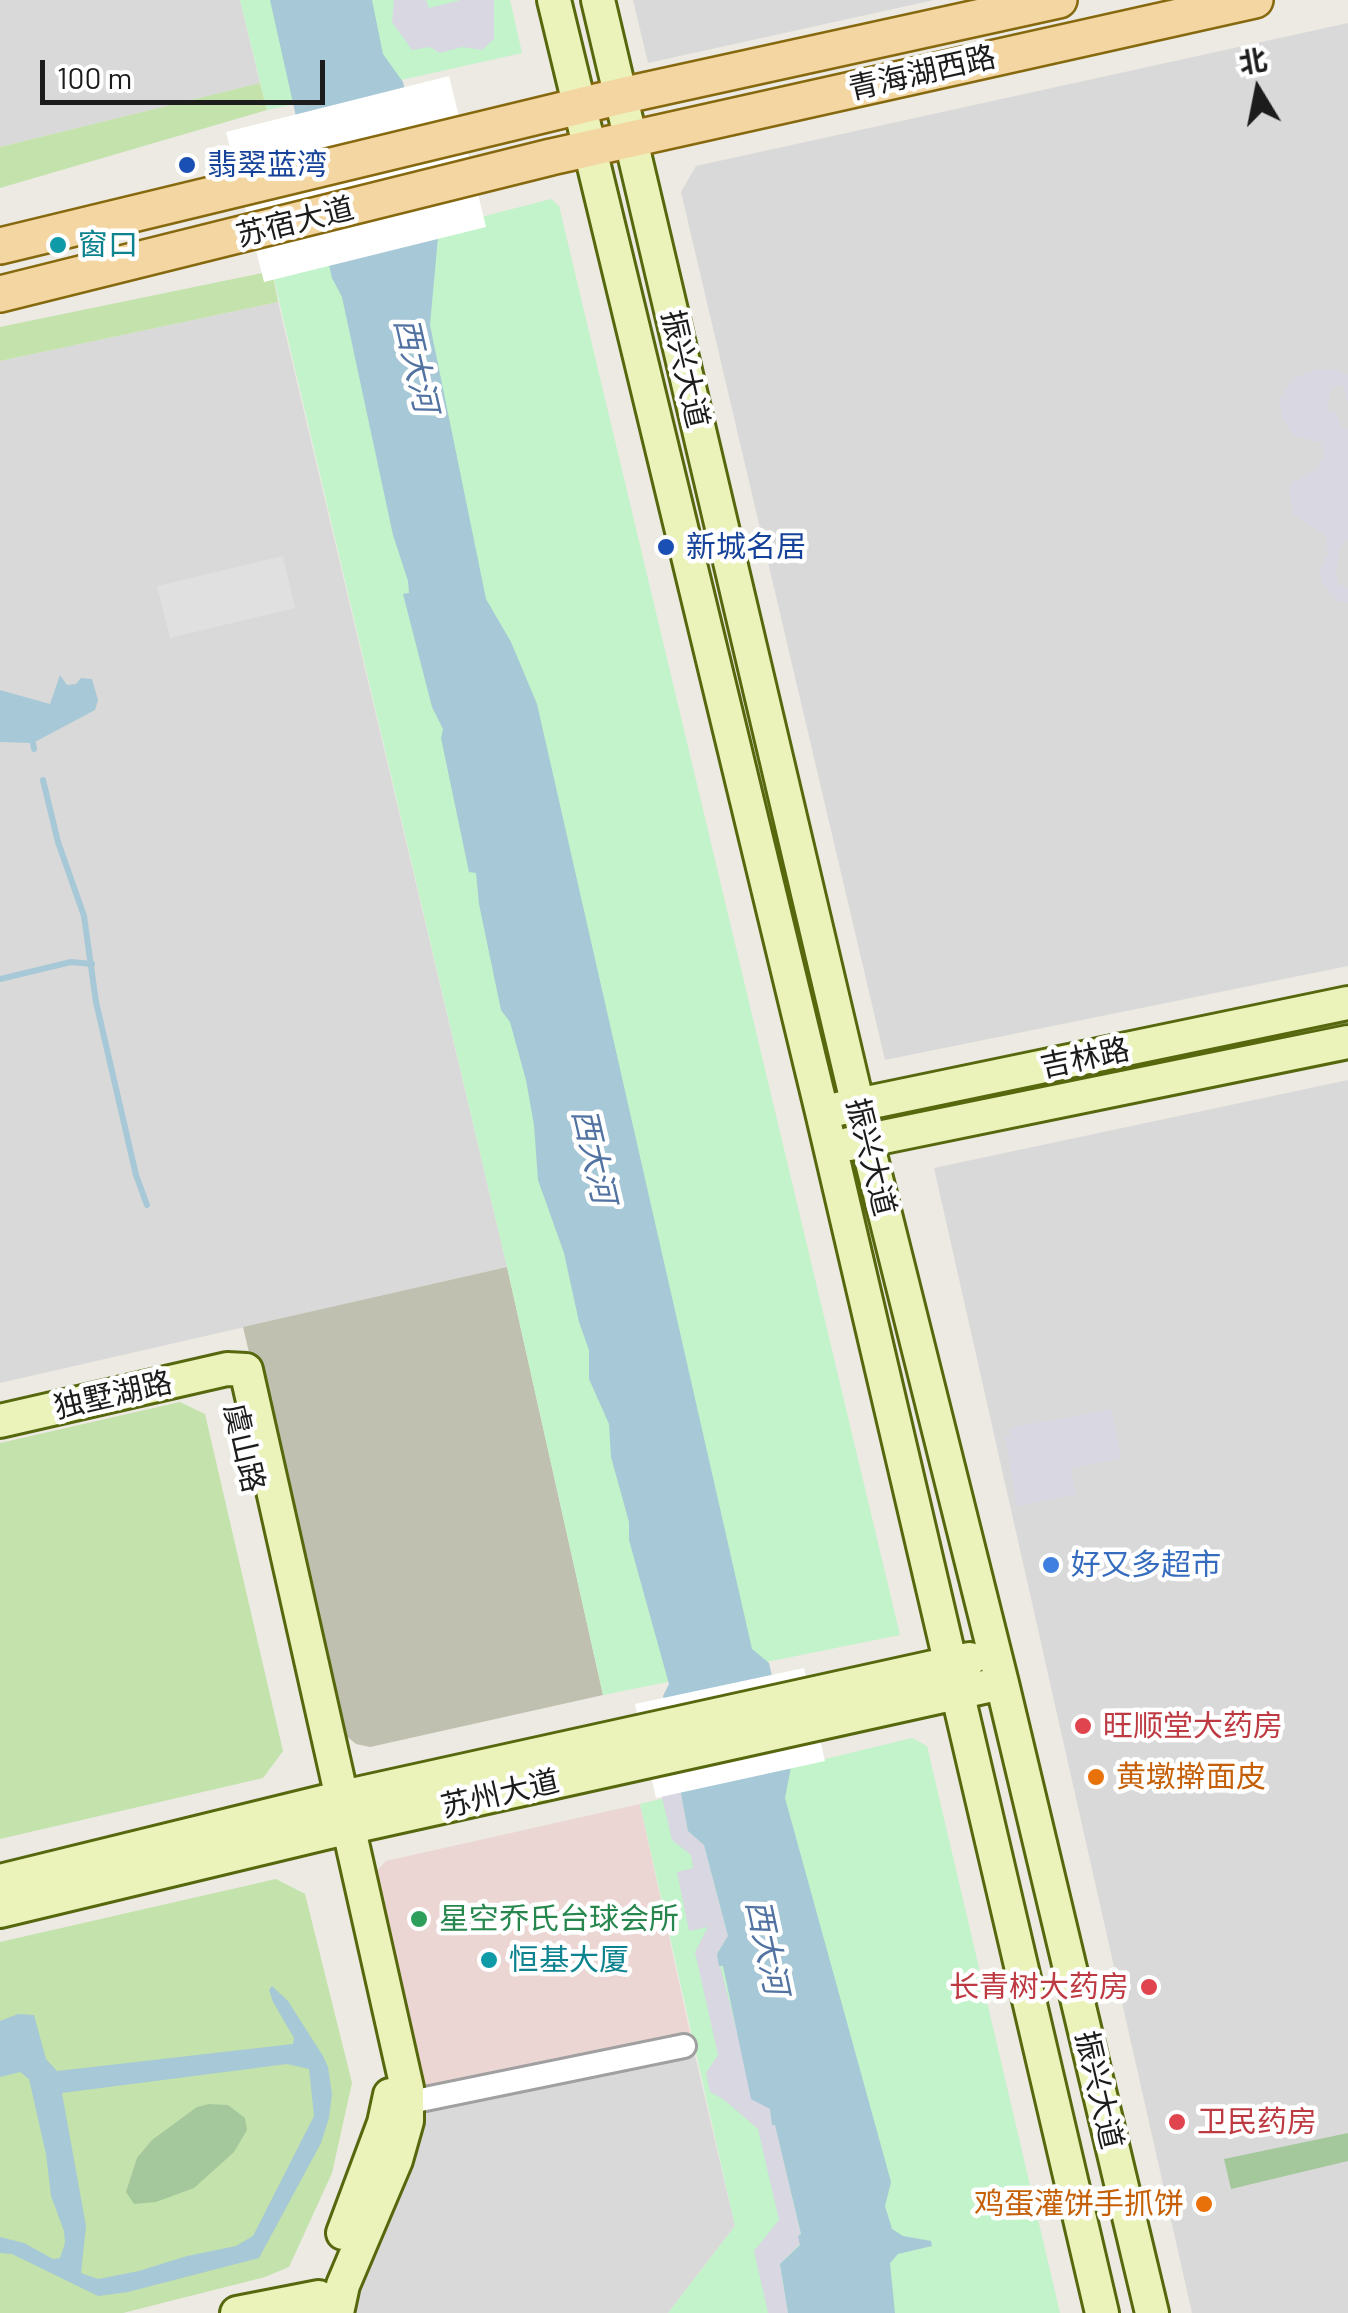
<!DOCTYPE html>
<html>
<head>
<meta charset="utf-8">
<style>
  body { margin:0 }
  #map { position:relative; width:1348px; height:2313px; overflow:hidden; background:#eceae2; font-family:Barlow,"Noto Sans SC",sans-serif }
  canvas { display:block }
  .north { position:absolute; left:1208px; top:40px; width:100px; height:100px; -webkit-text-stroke:8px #fff; paint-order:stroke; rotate:350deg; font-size:28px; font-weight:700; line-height:40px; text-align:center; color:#1c1c1c }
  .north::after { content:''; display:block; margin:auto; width:35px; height:45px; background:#1c1c1c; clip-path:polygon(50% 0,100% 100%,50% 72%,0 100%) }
  .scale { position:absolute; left:40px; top:60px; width:285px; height:45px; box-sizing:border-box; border:5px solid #1c1c1c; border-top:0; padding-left:12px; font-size:30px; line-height:35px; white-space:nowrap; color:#1c1c1c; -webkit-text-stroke:8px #fff; paint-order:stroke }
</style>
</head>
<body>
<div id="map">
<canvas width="1348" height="2313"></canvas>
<div class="north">北</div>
<div class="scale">100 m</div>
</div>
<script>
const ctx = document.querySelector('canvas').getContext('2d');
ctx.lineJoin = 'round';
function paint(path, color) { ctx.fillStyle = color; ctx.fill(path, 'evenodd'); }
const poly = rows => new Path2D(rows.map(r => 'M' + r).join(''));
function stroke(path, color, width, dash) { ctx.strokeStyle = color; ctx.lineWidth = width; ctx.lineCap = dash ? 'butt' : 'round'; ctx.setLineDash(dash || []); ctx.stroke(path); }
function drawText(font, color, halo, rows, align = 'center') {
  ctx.font = font + ' Barlow,"Noto Sans SC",sans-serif'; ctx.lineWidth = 9; ctx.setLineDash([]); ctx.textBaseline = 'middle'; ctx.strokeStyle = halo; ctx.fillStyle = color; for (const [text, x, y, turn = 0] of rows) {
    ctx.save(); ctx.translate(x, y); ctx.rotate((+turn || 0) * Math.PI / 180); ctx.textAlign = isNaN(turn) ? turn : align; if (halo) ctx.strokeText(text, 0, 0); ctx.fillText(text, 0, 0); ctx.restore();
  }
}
paint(poly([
  [0,0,240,0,260,83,0,147],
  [633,0,934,0,648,63],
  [1348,23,1348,966,885,1060,681,192,696,166],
  [278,302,507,1267,0,1383,0,361],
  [1348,1080,1348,2313,1192,2313,934,1168],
  [694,2051,735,2226,668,2313,346,2313,421,2109]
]), '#dad9d9');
paint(poly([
  [640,1804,694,2051,421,2109,373,1875,386,1861]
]), '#ecd6d3');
paint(poly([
  [507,1267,603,1695,370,1747,356,1744,343,1733,334,1715,243,1327]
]), '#bfc0af');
paint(poly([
  [260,83,267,110,0,188,0,147],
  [272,271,278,302,0,361,0,327],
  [180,1402,205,1414,283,1751,263,1778,0,1839,0,1443],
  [276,1879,305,1894,352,2083,332,2173,289,2267,265,2277,123,2313,0,2313,0,1942]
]), '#c3e2ac');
paint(poly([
  [209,2104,228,2105,245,2118,247,2130,234,2152,194,2188,156,2202,134,2204,126,2192,137,2158,152,2140,197,2107],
  [1348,2133,1348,2161,1231,2189,1224,2159]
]), '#a4c89b');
paint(poly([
  [240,0,510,0,522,53,267,110],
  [551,199,559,206,900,1635,603,1695,507,1267,272,271],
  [912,1738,927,1746,1060,2313,668,2313,735,2226,640,1804]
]), '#c2f3ca');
paint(poly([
  [283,556,295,608,170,638,157,586]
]), '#e0e0e0');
paint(poly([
  [394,0,426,0,429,8,461,0,494,0,494,39,482,50,462,47,440,53,430,47,412,50,392,22],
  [1317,369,1335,369,1348,375,1348,404,1343,384,1332,388,1327,403,1328,410,1335,412,1341,426,1348,429,1348,540,1340,547,1336,572,1339,584,1348,588,1348,603,1338,602,1322,583,1320,571,1328,553,1325,534,1294,516,1289,493,1292,482,1317,470,1325,454,1320,442,1293,436,1282,417,1280,400,1294,378],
  [1112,1409,1121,1459,1071,1468,1076,1495,1017,1506,1005,1438,1011,1437,1009,1428],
  [680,1788,688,1831,704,1845,728,1936,717,1954,751,2085,770,2109,772,2124,775,2124,801,2235,800,2244,780,2264,788,2313,768,2313,754,2251,779,2220,758,2129,723,2099,710,2092,706,2073,718,2055,695,1952,708,1927,689,1931,677,1872,693,1868,691,1855,672,1840,661,1793]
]), '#d8d7e2');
paint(poly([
  [270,0,372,0,383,54,403,82,439,226,430,325,486,599,511,642,537,704,752,1649,769,1663,792,1762,785,1798,891,2182,885,2206,892,2229,903,2236,931,2241,932,2246,898,2254,890,2263,895,2313,788,2313,780,2264,800,2245,798,2236,801,2234,775,2125,772,2125,770,2109,751,2099,723,1966,719,1966,717,1954,728,1936,704,1845,688,1831,663,1696,669,1684,629,1540,629,1522,611,1457,609,1424,589,1379,589,1350,579,1322,564,1253,538,1180,534,1125,526,1080,510,1022,501,1010,479,904,476,873,469,872,441,738,443,729,432,707,403,594,409,593,408,581,393,535,342,297,332,278],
  [60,675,67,685,76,684,81,678,92,679,98,700,95,710,33,743,0,742,0,690,50,704],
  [272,1986,288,2001,323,2056,328,2067,332,2094,329,2118,321,2143,259,2258,128,2292,98,2296,12,2254,0,2253,0,2237,24,2243,53,2259,60,2258,65,2243,64,2231,51,2196,46,2154,29,2079,20,2072,0,2077,0,2021,18,2014,34,2015,46,2059,57,2071,293,2044,294,2038,273,2002,269,1990],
  [287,2064,309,2069,314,2116,253,2236,236,2246,187,2256,139,2271,98,2279,81,2273,86,2226,62,2093]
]), '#a7c8d6');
paint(poly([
  [449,76,486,227,264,282,226,132],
  [804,1668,825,1761,656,1798,635,1704]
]), '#fff');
stroke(poly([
  [33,743,34,749],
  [43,780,58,842,84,916,96,1002,136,1175,147,1205],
  [0,979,71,962,92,964]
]), '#a7c8d6', 6);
const street = poly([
  [396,2105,684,2046]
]);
const secondary = poly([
  [554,0,822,1112,1102,2313],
  [598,0,858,1106,1002,1683,1152,2313],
  [838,1109,1348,1003],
  [849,1144,1348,1042],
  [0,1421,227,1369,246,1370,407,2088,407,2121,396,2160,343,2285,337,2313],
  [0,1881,343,1797,970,1659],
  [0,1911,329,1832,1002,1683],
  [343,2233,384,2123,390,2095],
  [237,2313,319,2297]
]);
const primary = poly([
  [0,246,621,96,1059,0],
  [0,294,551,157,1255,0]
]);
stroke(street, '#a0a0a0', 28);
stroke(secondary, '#56670e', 38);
stroke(primary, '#86680e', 40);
stroke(street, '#fff', 22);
stroke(secondary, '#ebf3ba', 32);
stroke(primary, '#f3d6a1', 35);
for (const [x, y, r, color] of [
  [187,165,10,"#1a4fb4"],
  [58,245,10,"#0f9aa8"],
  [666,547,10,"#1a4fb4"],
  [1051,1565,10,"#3f7fe0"],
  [1083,1726,10,"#e0444e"],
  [1096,1777,10,"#e8710a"],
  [419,1919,10,"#2e9e5b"],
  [489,1960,10,"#0f9aa8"],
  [1149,1987,10,"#e0444e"],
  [1177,2122,10,"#e0444e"],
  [1204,2204,10,"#e8710a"]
]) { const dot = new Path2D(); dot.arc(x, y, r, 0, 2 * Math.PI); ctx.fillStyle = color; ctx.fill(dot); stroke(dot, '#fff', 4); }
drawText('30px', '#1c1c1c', '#fff', [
  ["青海湖西路",922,73,-13],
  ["苏宿大道",295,222,-14],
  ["振兴大道",685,369,77],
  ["吉林路",1085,1058,-12],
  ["振兴大道",871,1157,76],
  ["独墅湖路",113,1395,-13],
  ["虞山路",244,1448,77],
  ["苏州大道",500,1794,-13],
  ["振兴大道",1099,2090,77]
]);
drawText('30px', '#164399', '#fff', [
  ["翡翠蓝湾",207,165],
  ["新城名居",686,547]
], 'left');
drawText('30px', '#0d838f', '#fff', [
  ["窗口",78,245],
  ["恒基大厦",509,1960]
], 'left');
drawText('30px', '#366cbe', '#fff', [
  ["好又多超市",1071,1565]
], 'left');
drawText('30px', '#be3a42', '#fff', [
  ["旺顺堂大药房",1103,1726],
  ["长青树大药房",1129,1987,"right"],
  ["卫民药房",1197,2122]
], 'left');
drawText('30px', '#c56008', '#fff', [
  ["黄墩擀面皮",1116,1777],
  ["鸡蛋灌饼手抓饼",1184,2204,"right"]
], 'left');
drawText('30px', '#27864d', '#fff', [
  ["星空乔氏台球会所",439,1919]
], 'left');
drawText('italic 32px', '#5273a2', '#fff', [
  ["西大河",416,365,77],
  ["西大河",594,1156,77],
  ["西大河",767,1947,78]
]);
</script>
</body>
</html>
